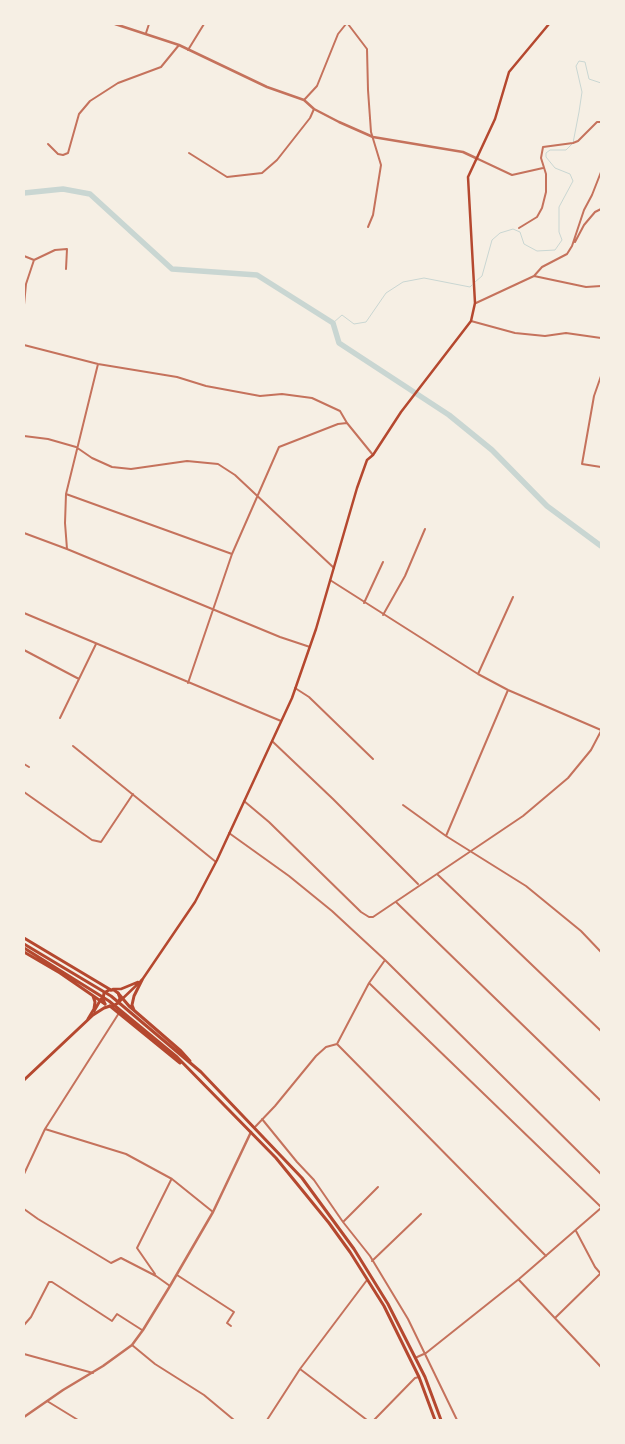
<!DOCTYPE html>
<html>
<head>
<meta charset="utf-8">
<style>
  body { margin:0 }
  #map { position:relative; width:625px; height:1444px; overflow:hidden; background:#f6efe4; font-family:Lora,serif }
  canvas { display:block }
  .frame { position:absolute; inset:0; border:25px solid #f6efe4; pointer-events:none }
</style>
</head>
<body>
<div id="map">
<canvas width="625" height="1444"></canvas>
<div class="frame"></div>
</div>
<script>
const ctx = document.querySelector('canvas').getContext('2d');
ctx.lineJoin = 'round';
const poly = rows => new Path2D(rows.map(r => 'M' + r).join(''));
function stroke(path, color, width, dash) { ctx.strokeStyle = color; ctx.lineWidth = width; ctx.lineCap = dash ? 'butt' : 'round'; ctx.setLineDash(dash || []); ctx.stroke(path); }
stroke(poly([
  [475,282,482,276,492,240,500,233,513,229,520,232,524,244,537,251,555,250,562,240,559,232,559,207,573,181,570,174,555,168,546,157,546,153,550,150,566,150,573,143,579,112,582,92,576,66,579,61,585,62,589,79,601,83],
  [333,323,342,315,354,324,366,322,386,293,403,282,424,278,470,287,472,285]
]), '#c9d6d2', 1);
stroke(poly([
  [24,193,63,189,90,194,172,269,257,275,333,323,339,343,449,415,492,450,547,506,601,546]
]), '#c9d6d2', 5.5);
stroke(poly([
  [348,24,367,49,368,90,371,132,381,165,373,215,368,227],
  [146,33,149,24],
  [188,50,204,24],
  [304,100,317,86,338,34,346,24],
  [48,144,58,154,63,155,68,153,79,114,90,101,118,83,161,67,179,45],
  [189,153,227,177,262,173,277,160,310,118,314,109],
  [478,159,512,175,543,168],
  [519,228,537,217,542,208,546,192,546,174,541,158,543,147,573,143,578,141,597,122,601,122],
  [575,242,584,225,595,212,601,209],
  [24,256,34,260,55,250,67,249,66,269],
  [534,276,542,267,567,254,572,246,584,210,592,195,601,172],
  [476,303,534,276,586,287,601,286],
  [24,305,26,284,34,260],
  [471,321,515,333,545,336,566,333,601,338],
  [24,345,98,364,177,377,206,386,260,396,282,394,312,398,340,411,347,423,373,455],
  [601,376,594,396,582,464,601,467],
  [24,436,48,439,76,447,92,458,112,467,131,469,187,461,218,464,235,475,334,568],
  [66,494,232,554],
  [24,533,67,549,280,637,310,647],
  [67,549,65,523,66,494,98,364],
  [330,580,478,674,508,690,601,730],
  [364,603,383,562],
  [24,613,281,721],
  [383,615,405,576,425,529],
  [24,650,79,679],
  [478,674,513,597],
  [188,683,232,554,279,447,338,424,347,423],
  [295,688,309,697,373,759],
  [508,690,446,836,526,886,581,931,601,952],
  [60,718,96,644],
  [272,741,333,799,418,884],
  [73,746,216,862],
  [24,764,29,767],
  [24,792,92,840,101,842,133,794],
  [244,801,269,822,361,912,369,917,373,917,523,816,568,778,591,750,601,731],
  [403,805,446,836],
  [229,833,289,876,332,911,385,960,601,1174],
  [437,874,601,1031],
  [396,902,601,1101],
  [369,983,601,1207],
  [337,1044,546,1256],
  [262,1119,297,1162,314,1180,343,1222,370,1256,408,1319,457,1420],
  [255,1127,275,1106,316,1056,326,1047,337,1044,369,983,385,960],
  [45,1129,126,1154,172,1179,213,1212],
  [24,1174,45,1129,119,1013],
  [24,1209,38,1219,111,1263,121,1258,156,1276,170,1286],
  [343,1222,378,1187],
  [576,1231,595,1267,601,1274],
  [372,1261,421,1214],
  [155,1274,137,1248,171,1180],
  [177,1275,234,1312,227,1323,231,1326],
  [519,1280,601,1367],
  [555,1318,601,1273],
  [24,1325,31,1317,49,1282,52,1282,112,1321,117,1314,142,1330],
  [132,1345,155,1364,204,1395,234,1420],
  [24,1354,93,1373],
  [415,1358,426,1353,519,1279,601,1208],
  [300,1369,367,1420],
  [47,1401,78,1420],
  [267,1420,300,1369,367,1280],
  [374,1420,415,1378,419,1377]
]), '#c5725c', 2);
stroke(poly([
  [115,24,179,45,267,87,304,100,314,109,339,122,373,137,463,152,478,159],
  [24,1417,63,1390,103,1366,132,1345,143,1330,170,1286,213,1212,251,1132]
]), '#c5725c', 2.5);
stroke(poly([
  [113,989,121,989,138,982],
  [119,1002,142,980,195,902,217,860,292,698,316,629,357,488,367,460,373,455,401,412,471,321,475,303,468,177,495,119,509,72,549,24]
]), '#b5482f', 2.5);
stroke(poly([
  [105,1004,103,999,104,993,109,990,114,990,118,993,120,998,118,1003,113,1006],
  [94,1011,101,999],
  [24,1080,93,1015,104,1008,110,1006]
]), '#b5482f', 3);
stroke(poly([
  [24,938,111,990],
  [24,944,111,996,201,1072,302,1178,354,1249,388,1304,425,1377,441,1420],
  [24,948,109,1001,177,1057,276,1158,329,1223,350,1252,384,1306,419,1377,435,1420],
  [24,952,60,973,105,1004],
  [118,993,129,1006,181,1051,190,1061],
  [110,1006,180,1063],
  [134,1010,132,1005,134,996,142,980],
  [88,1019,94,1009,95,1002,93,996]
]), '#b5482f', 3);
</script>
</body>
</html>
